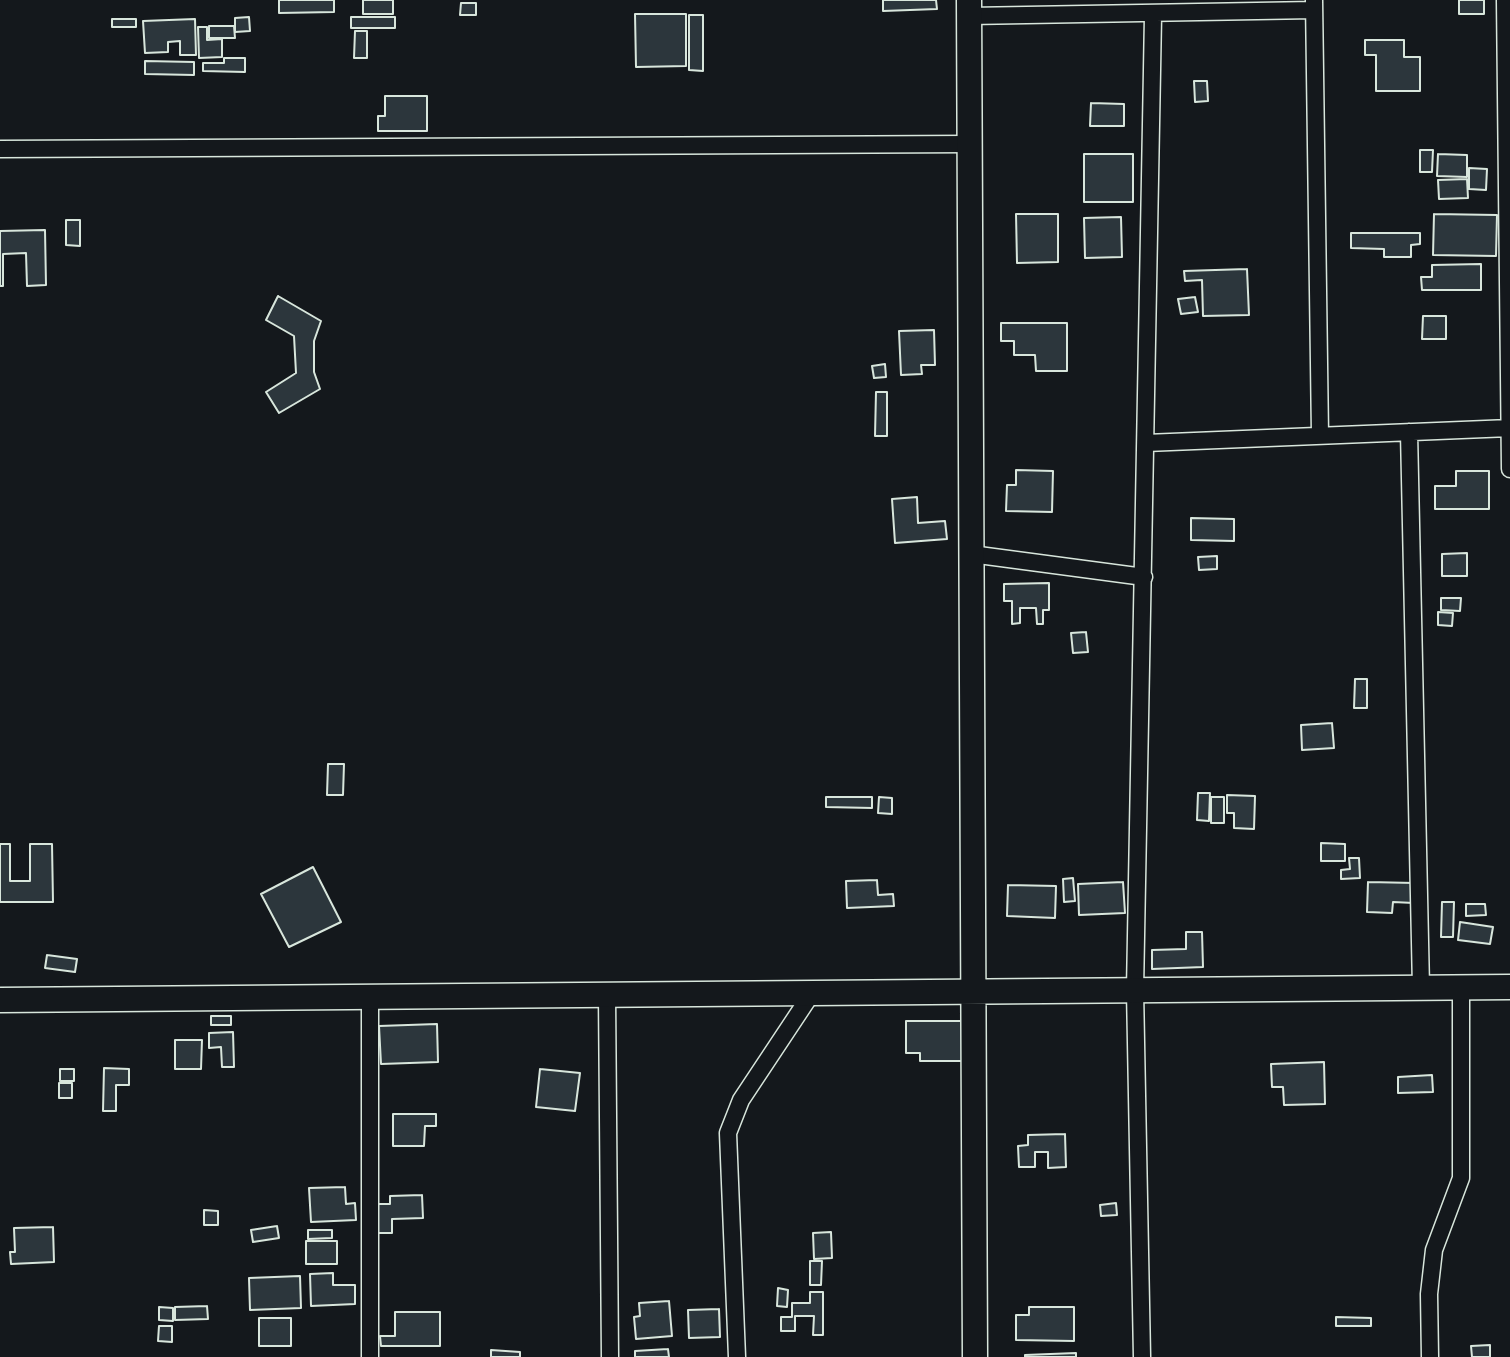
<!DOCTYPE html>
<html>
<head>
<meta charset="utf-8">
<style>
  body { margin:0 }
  canvas { display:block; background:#14181c }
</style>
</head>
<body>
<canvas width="1510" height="1357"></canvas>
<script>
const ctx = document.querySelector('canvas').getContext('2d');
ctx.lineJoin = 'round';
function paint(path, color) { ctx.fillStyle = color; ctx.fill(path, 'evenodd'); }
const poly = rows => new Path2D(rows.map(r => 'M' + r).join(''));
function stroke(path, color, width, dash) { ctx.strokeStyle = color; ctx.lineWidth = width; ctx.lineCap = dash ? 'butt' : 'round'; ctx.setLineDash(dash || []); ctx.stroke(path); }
const building = poly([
  [279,0,334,0,334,12,279,13,279,0],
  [363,0,393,0,393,14,363,14,363,0],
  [883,0,936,0,937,9,883,11,883,0],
  [1459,0,1484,0,1484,14,1459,14,1459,0],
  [461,3,476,3,476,15,460,15,461,3],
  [635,14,686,14,686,66,636,67,635,14],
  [689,15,703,15,703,71,689,70,689,15],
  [249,17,250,31,235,32,235,18,249,17],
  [351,17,395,17,395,28,351,28,351,17],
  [112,19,136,19,136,27,112,27,112,19],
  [195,19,196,55,180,55,180,41,168,42,168,52,145,53,143,21,195,19],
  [209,26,234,26,235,38,209,38,209,26],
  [198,27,207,27,207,40,222,39,222,57,199,58,198,27],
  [355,31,367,31,367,58,354,58,355,31],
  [1365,40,1404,40,1404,57,1420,57,1420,91,1376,91,1376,55,1365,55,1365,40],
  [224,58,245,58,245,72,203,71,203,63,224,63,224,58],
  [145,61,194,62,194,75,145,74,145,61],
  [1194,81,1207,81,1208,101,1195,102,1194,81],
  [385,96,427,96,427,131,378,131,378,116,385,116,385,96],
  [1091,103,1124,104,1124,126,1090,126,1091,103],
  [1420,150,1433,150,1432,172,1420,172,1420,150],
  [1084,154,1133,154,1133,202,1084,202,1084,154],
  [1438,154,1467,155,1467,177,1437,176,1438,154],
  [1469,168,1487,169,1486,190,1469,189,1469,168],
  [1467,179,1468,198,1439,199,1438,180,1467,179],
  [1016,214,1058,214,1058,262,1017,263,1016,214],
  [1434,214,1497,215,1496,256,1433,255,1434,214],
  [1121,217,1122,257,1085,258,1084,218,1121,217],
  [66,220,80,220,80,246,66,245,66,220],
  [45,230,46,285,27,286,26,253,3,254,3,286,0,286,0,231,45,230],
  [1351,233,1420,233,1420,244,1411,245,1411,257,1384,257,1384,249,1351,248,1351,233],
  [1481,264,1481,290,1422,290,1421,277,1432,277,1432,265,1481,264],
  [1247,269,1249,315,1203,316,1202,280,1185,281,1184,271,1247,269],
  [278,296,321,321,314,341,314,372,320,389,279,413,266,392,296,373,294,336,266,320,278,296],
  [1195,297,1198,312,1181,314,1178,299,1195,297],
  [1423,316,1446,316,1446,339,1422,339,1423,316],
  [1001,323,1067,323,1067,371,1036,371,1035,355,1014,355,1014,341,1001,341,1001,323],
  [934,330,935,365,921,365,922,374,901,375,899,331,934,330],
  [885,364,886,377,874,378,872,366,885,364],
  [876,392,887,392,887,436,875,436,876,392],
  [1016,470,1053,471,1052,512,1006,511,1007,485,1016,485,1016,470],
  [1456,471,1489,471,1489,509,1435,509,1435,486,1456,486,1456,471],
  [917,497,918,523,945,521,947,539,895,543,892,499,917,497],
  [1191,518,1234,519,1234,541,1191,540,1191,518],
  [1467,553,1467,576,1442,576,1442,554,1467,553],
  [1217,556,1217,569,1199,570,1198,557,1217,556],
  [1049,583,1049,610,1043,610,1043,624,1037,624,1036,608,1020,608,1020,623,1012,624,1012,601,1004,601,1004,584,1049,583],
  [1441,598,1461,598,1460,611,1441,610,1441,598],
  [1438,612,1453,613,1452,626,1438,625,1438,612],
  [1086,632,1088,652,1073,653,1071,633,1086,632],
  [1355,679,1367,679,1367,708,1354,708,1355,679],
  [1332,723,1334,748,1302,750,1301,725,1332,723],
  [328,764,344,764,343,795,327,795,328,764],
  [1198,793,1210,793,1209,821,1197,820,1198,793],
  [1227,795,1255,796,1254,829,1234,828,1234,813,1227,813,1227,795],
  [826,797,872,797,872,808,826,807,826,797],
  [879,797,892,798,892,814,878,813,879,797],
  [1211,797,1224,797,1224,823,1211,823,1211,797],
  [1321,843,1345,844,1345,861,1321,861,1321,843],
  [0,844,10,844,10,881,30,881,30,844,52,844,53,902,0,902,0,844],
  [1349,858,1359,858,1360,878,1341,879,1341,870,1350,869,1349,858],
  [313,867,341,922,289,947,261,894,313,867],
  [1073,878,1075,901,1064,902,1063,879,1073,878],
  [877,880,878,895,893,894,894,906,847,908,846,881,877,880],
  [1123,882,1125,913,1079,915,1078,884,1123,882],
  [1368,882,1415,883,1414,903,1393,902,1392,913,1367,912,1368,882],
  [1008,885,1056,886,1055,918,1007,916,1008,885],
  [1442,902,1454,902,1453,937,1441,937,1442,902],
  [1466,904,1485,904,1486,915,1466,916,1466,904],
  [1460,922,1493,927,1490,944,1458,940,1460,922],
  [1186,932,1202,932,1203,967,1152,969,1152,950,1186,949,1186,932],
  [47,955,77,959,75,972,45,968,47,955],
  [211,1016,231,1016,231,1025,211,1025,211,1016],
  [906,1021,968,1021,968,1061,920,1061,920,1053,906,1053,906,1021],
  [437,1024,438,1062,381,1064,379,1026,437,1024],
  [233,1032,234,1067,222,1067,221,1047,209,1048,209,1033,233,1032],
  [175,1040,202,1040,201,1069,175,1069,175,1040],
  [1324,1062,1325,1104,1284,1105,1283,1087,1272,1087,1271,1064,1324,1062],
  [104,1068,129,1069,129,1085,116,1085,116,1111,103,1111,104,1068],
  [60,1069,74,1069,74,1081,60,1081,60,1069],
  [540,1069,580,1073,575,1111,536,1107,540,1069],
  [1432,1075,1433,1092,1398,1093,1398,1077,1432,1075],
  [59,1083,72,1083,72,1098,59,1098,59,1083],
  [393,1114,436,1114,436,1126,425,1126,424,1146,393,1146,393,1114],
  [1065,1134,1066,1167,1048,1168,1048,1152,1035,1152,1035,1167,1019,1167,1018,1146,1028,1145,1028,1135,1065,1134],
  [345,1187,346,1204,355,1203,356,1220,311,1222,309,1188,345,1187],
  [422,1195,423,1218,392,1219,392,1233,378,1233,377,1204,390,1204,390,1196,422,1195],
  [1116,1203,1117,1215,1101,1216,1100,1205,1116,1203],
  [204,1210,218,1211,218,1225,204,1225,204,1210],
  [277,1226,279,1238,253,1242,251,1230,277,1226],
  [53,1227,54,1262,11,1264,10,1252,15,1252,14,1228,53,1227],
  [308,1230,332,1230,332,1238,308,1239,308,1230],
  [831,1232,832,1258,814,1259,813,1233,831,1232],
  [306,1241,337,1241,337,1264,306,1264,306,1241],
  [810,1261,822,1261,821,1285,810,1285,810,1261],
  [333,1273,333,1285,355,1285,355,1304,311,1306,310,1274,333,1273],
  [300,1276,301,1308,250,1310,249,1278,300,1276],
  [778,1288,788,1290,787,1307,777,1306,778,1288],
  [810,1292,823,1292,823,1335,813,1335,814,1316,795,1316,795,1331,781,1331,781,1317,792,1317,792,1303,810,1303,810,1292],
  [669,1301,672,1336,636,1339,634,1317,640,1316,639,1303,669,1301],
  [207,1306,208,1319,175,1320,175,1307,207,1306],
  [159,1307,173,1308,173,1321,159,1320,159,1307],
  [1029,1307,1074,1307,1074,1341,1016,1340,1016,1315,1029,1315,1029,1307],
  [719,1309,720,1337,689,1338,688,1310,719,1309],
  [395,1312,440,1312,440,1346,381,1346,380,1336,395,1336,395,1312],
  [1336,1317,1371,1318,1371,1326,1336,1326,1336,1317],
  [259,1318,291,1318,291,1346,259,1346,259,1318],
  [159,1326,172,1326,172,1342,158,1341,159,1326],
  [1490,1345,1490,1357,1472,1357,1471,1346,1490,1345],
  [668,1349,669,1357,635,1357,635,1351,668,1349],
  [491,1350,520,1352,520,1357,491,1357,491,1350],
  [1076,1353,1076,1357,1025,1357,1025,1355,1076,1353]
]);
paint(building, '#2c363c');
stroke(building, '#d8e6dc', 2);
const street = poly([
  [1314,0,1320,435],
  [1505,0,1510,469],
  [969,16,1314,10],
  [0,149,969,144],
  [1409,432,1421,988],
  [1146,443,1510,428],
  [971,554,1144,577],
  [607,995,610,1357],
  [370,997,370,1357],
  [737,1357,728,1133,741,1100,812,993],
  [1142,1357,1135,990,1153,16],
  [1430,1357,1429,1294,1434,1250,1461,1178,1461,988]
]);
const secondary = poly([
  [969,0,975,1357],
  [0,1000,1510,987]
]);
stroke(street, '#d8e6dc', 19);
stroke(secondary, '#d8e6dc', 27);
stroke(street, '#14181c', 16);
stroke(secondary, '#14181c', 24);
</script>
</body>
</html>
